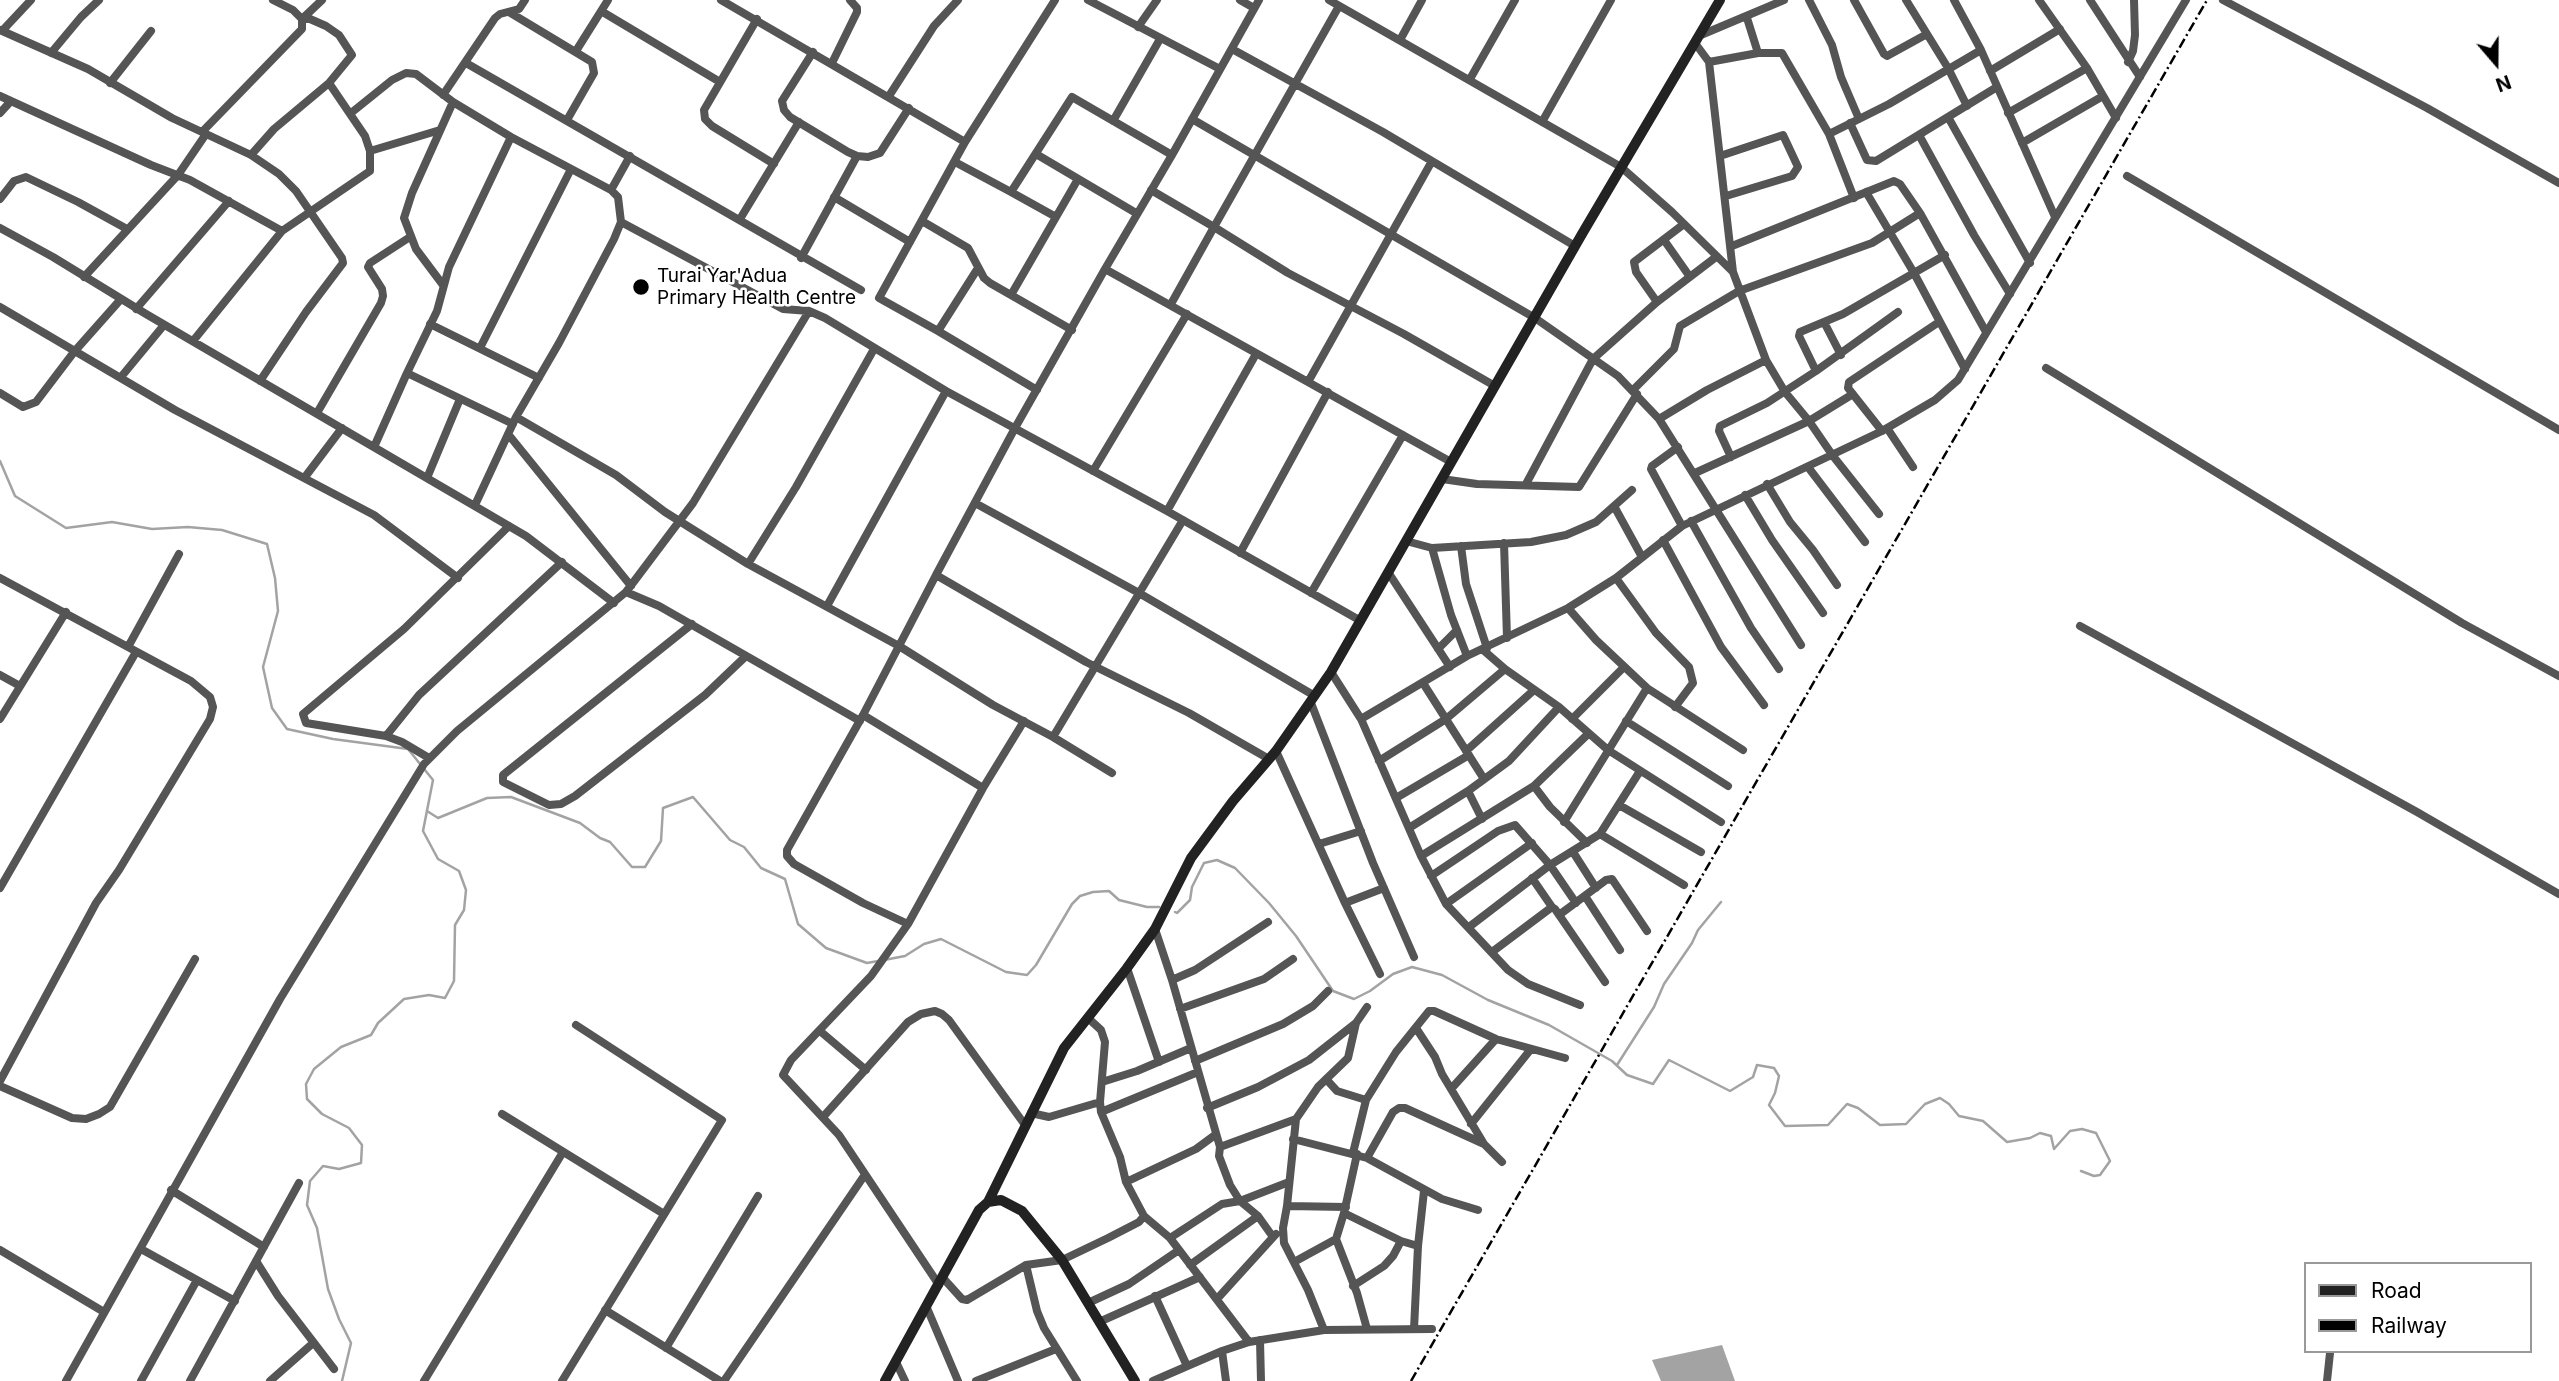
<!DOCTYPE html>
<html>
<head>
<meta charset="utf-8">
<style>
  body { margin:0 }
  #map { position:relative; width:2559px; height:1381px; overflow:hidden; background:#fff; font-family:Inter,sans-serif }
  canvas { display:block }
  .legend { position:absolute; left:2304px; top:1262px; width:228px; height:91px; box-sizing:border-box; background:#fff; border:2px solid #999; margin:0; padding:9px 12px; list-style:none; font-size:21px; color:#000 }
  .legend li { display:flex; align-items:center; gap:14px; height:35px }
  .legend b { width:35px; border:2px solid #999 }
  .north { position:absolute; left:2461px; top:28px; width:70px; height:70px; -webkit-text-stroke:5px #fff; paint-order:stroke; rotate:160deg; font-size:19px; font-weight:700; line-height:28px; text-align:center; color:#000 }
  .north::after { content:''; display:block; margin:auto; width:24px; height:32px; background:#000; clip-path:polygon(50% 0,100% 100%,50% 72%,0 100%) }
</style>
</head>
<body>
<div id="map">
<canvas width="2559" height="1381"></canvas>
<ul class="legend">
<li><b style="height:9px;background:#222"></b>Road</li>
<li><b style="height:9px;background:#000"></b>Railway</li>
</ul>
<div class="north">N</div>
</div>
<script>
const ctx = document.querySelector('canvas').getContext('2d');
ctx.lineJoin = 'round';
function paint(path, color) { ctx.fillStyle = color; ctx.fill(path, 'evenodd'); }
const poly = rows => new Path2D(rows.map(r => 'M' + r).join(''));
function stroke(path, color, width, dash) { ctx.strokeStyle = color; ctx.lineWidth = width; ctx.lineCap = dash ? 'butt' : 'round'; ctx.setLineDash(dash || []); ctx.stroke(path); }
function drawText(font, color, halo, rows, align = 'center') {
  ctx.font = font + ' Inter,sans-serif'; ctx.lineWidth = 5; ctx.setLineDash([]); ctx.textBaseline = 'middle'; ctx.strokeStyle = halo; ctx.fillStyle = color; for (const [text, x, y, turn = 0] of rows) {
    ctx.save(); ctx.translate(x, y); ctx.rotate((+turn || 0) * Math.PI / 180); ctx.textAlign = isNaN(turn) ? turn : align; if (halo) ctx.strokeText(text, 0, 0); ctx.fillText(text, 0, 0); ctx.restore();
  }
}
paint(poly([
  [1722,1345,1735,1381,1661,1381,1652,1360]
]), '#a3a3a3');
stroke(poly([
  [0,461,15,496,66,528,112,522,152,529,188,527,222,530,267,544,275,578,278,611,263,667,272,708,287,729,333,739,408,749,433,780,423,831,438,859,459,871,466,890,464,910,455,925,454,981,445,998,429,995,404,999,378,1023,371,1035,341,1047,314,1069,306,1084,307,1099,322,1114,349,1128,362,1145,361,1163,339,1169,323,1166,310,1181,307,1205,317,1228,328,1289,339,1319,351,1343,342,1381],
  [427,811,438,818,487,798,511,797,580,823,600,838,610,842,632,867,645,867,661,841,663,808,693,797,730,840,744,847,761,868,785,879,798,924,826,948,867,963,878,961],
  [1175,912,1177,913,1190,900,1192,887,1204,863,1217,860,1235,868,1269,903,1296,936,1333,991,1354,999,1370,991,1393,974,1412,967,1442,975,1488,1000,1549,1025,1612,1061,1627,1075,1653,1084,1669,1060,1730,1091,1753,1077,1757,1065,1774,1068,1779,1076,1775,1093,1769,1105,1785,1126,1828,1125,1847,1104,1858,1108,1880,1125,1906,1124,1925,1104,1940,1098,1949,1104,1959,1116,1983,1121,2007,1142,2030,1138,2040,1133,2051,1136,2054,1149,2070,1131,2082,1129,2096,1133,2110,1161,2100,1175,2094,1176,2081,1171],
  [884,960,905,956,924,944,941,939,1006,972,1027,975,1036,965,1072,904,1080,896,1093,892,1109,891,1119,900,1147,907,1159,907],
  [1617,1065,1654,1007,1664,984,1692,943,1698,930,1721,902]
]), '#a3a3a3', 2.5);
stroke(poly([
  [721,0,965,142],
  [1088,0,1220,69],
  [1240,0,1254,8],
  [1259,0,1172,155,1105,269,1308,382],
  [1329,0,1621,167,1672,212,1733,272,1766,360,1707,390,1659,419],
  [1809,0,1832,45,1841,77,1859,119],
  [1854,0,1884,54,1887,56,1927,34],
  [1906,0,1948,68,1967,106],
  [2039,0,2087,68,2116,118],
  [2090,0,2140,77],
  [2223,0,2427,108,2559,183],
  [1339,6,1214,227,1288,273,1404,334,1495,386],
  [601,11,720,82],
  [509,12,592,62,594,73,567,120],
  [1747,18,1758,53],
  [302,19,322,0],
  [757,19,704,110,705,119,712,126,774,164],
  [1138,27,1157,0],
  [0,30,88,69,172,118,251,155,279,174,296,191,342,258,343,263,306,312,260,381],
  [2,31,31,0],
  [1701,35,1784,0],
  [1400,40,1422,0],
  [1695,43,1709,62,1733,272],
  [1232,49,1383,132,1575,246],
  [1981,50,2055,217],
  [576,51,608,0],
  [813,52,782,101,784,110,790,117,848,152,857,156,868,157,880,153,909,108],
  [51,53,81,17,99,0],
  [1709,62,1758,53,1782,53,1829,134,1854,198],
  [2128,62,2133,51,2135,35,2134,0],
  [466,63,861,290],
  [832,63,857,12,857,8,850,0],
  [1990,71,2060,29],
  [1470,79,1515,0],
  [110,83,151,31],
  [443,95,495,18,500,14,519,9,525,0],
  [0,96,151,165,190,180,282,231],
  [889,96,934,26,958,0],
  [0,113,11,101],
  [351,113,392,80,406,73,416,74,453,102,511,137,611,190,618,197,621,222,614,239,559,343,516,417,475,505],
  [2008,113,2087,68],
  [1948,117,2030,263],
  [1192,119,1535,318,1618,376,1659,419,1801,645],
  [1113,121,1160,39],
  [1542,122,1611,0],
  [1850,123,1867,160,1876,161,1997,87],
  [202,132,302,29,302,19,293,10,273,0],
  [1829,134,1889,104,1981,50,1954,0],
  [1919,135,1974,235,2010,294],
  [2022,143,2103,96],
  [370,151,440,130],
  [1036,154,1136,213],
  [251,155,274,129,329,83,352,55,339,35,326,26,310,19,302,19],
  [1720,156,1783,135,1798,167,1792,176,1726,196],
  [1432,161,1308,382,1451,462],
  [955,162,1011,192,1072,97,1172,155],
  [2127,176,2559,430],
  [611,190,630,156],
  [1151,190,1214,227,1171,304],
  [1011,192,1056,217],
  [1866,192,1914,273,1965,369],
  [834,197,910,242],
  [0,199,14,181,26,177,78,202,127,229],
  [740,219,799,122],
  [922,221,968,248,984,278,990,283,1072,330],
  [621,222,783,309,809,311,825,318,946,391,1167,511,1361,621],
  [0,228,53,257,146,314,526,536,614,603],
  [1664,240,1690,277],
  [1732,246,1894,181,1900,184,1920,213,1986,332],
  [801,258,857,156],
  [1105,269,1015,428,936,575,1086,662,1189,713,1269,759],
  [84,277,178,175,206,134],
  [443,285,416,249,404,218,412,193,453,102],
  [1011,295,1078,179],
  [1657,302,1636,272,1634,262,1684,224],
  [0,307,175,410,374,515,458,578],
  [136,309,229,201],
  [809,311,693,503,626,592,659,606,860,721],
  [1824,322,1841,355],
  [430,324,539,378],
  [938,331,978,268],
  [193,341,282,231,370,171,370,151,365,136,329,83],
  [480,348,571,169],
  [2046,368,2462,623,2559,676],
  [1816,371,1898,312],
  [407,373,513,424],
  [121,377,164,325],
  [1037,390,938,331,879,298,965,142,1055,0],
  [1633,390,1674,349,1680,326,1739,291,1872,243,1920,213],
  [0,393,23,407,36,402,74,352,121,299],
  [1853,394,1809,421,1833,456,1879,514],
  [317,413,381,303,383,296,382,289,368,267,370,263,410,237],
  [516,417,616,475,665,512,748,564,899,646,993,705,1053,737,1112,773],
  [1887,428,1913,467],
  [1882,431,1848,388,1849,382,1939,322],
  [508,434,631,586],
  [374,447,407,373,437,311,449,267,511,137],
  [1678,447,1652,466,1651,469,1682,526],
  [1731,457,1719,431,1720,426,1767,403,1816,371,1799,336,1800,332,1843,314,1945,255],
  [1808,467,1865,542],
  [1093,471,1187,314],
  [1695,473,1809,421,1785,392,1766,360],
  [305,477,342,428],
  [427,478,460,399],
  [1442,479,1477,484,1579,487,1637,394],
  [1526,484,1593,359,1657,302,1716,257],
  [1767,484,1790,522,1813,550,1837,585],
  [1745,495,1772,540,1823,613],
  [975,503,1139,593,1315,696],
  [1614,506,1642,557],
  [1167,511,1256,354],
  [1691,521,1751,628,1779,669],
  [1663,540,1721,647,1764,705],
  [1406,541,1432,548,1531,542,1566,535,1596,522,1632,490],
  [1504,543,1507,638],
  [1461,546,1466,584,1487,648],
  [1432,548,1451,615,1467,656],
  [1240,553,1328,392],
  [748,564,796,487,874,349],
  [1388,572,1450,667],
  [0,578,191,681,210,697,213,707,210,719,119,870,96,903,0,1081],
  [1616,578,1656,633,1689,667,1693,683,1675,707],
  [1311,593,1403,435],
  [827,606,946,391],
  [1568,608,1596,640,1647,688,1743,750],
  [692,624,503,775,503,782,549,805,561,804,575,796,705,695,746,656],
  [2080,626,2417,812,2559,894],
  [128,647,179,554],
  [1438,649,1457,630],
  [1482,649,1505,669,1559,707,1608,750,1721,822],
  [1331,672,1361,719,1421,856,1446,904,1508,970,1528,984,1580,1005],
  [0,675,20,686],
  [1423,683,1484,779],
  [1311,703,1373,863,1414,957],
  [863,715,983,788],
  [0,719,66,612],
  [1361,719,1467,656,1568,608,1616,578,1682,526,1882,431,1935,400,1958,380,2186,0],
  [1572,719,1623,668],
  [1626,721,1728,786],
  [386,736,419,695,562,562],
  [1053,737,1183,520],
  [1276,751,1345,903,1380,974],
  [1466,751,1534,690],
  [429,758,402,742,386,736,306,723,303,714,404,629,509,526],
  [1379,761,1446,719,1505,669],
  [1640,771,1600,834,1684,885],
  [1534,786,1550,807,1587,843],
  [1468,791,1482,819],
  [1396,798,1469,755],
  [1619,805,1701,852],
  [1564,822,1647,688],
  [1409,828,1468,791,1509,761,1559,707],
  [1319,844,1361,831],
  [1573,852,1596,888],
  [1421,856,1534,786,1588,734],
  [1431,876,1498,831,1515,825,1550,865,1576,903],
  [1532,878,1552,907],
  [0,888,136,652],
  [1585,896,1620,950],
  [1345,903,1384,888],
  [1446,904,1532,843],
  [1559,915,1606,880,1612,879,1647,931],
  [908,924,863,903,794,864,787,856,787,850,863,715,936,575],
  [1469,927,1550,865,1600,834],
  [1155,929,1172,980,1220,1147,1219,1156,1230,1185,1240,1201,1258,1216,1273,1237],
  [1492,952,1552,907,1555,909,1605,982],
  [1127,968,1159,1062],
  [1172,980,1195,970,1268,922],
  [1180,1009,1264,979,1293,959],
  [1088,1018,1101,1030,1105,1042,1100,1102,1101,1112,1120,1157,1126,1182,1144,1216,1170,1238,1249,1342],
  [1416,1028,1435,1057,1442,1074,1484,1144],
  [820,1031,866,1070],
  [1195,1061,1283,1024,1313,1006,1328,991],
  [1326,1079,1337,1091,1366,1100],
  [1102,1082,1137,1071,1191,1048],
  [0,1086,72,1118,86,1119,99,1114,110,1107,195,959],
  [1451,1089,1496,1039],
  [1207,1108,1258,1087,1309,1060,1356,1023],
  [1101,1112,1198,1072],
  [1031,1113,1049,1117,1100,1102],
  [502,1114,664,1214],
  [823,1117,908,1022,921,1014,935,1011,942,1014,949,1020,1025,1125],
  [1471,1124,1531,1049],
  [1293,1139,1367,1158,1442,1199,1478,1210],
  [1220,1147,1296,1119],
  [1353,1153,1366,1100,1396,1052,1429,1011,1434,1011,1496,1039,1565,1058],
  [1357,1154,1344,1213,1336,1239,1357,1293,1367,1329],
  [1367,1158,1393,1112,1399,1108,1405,1108,1484,1144,1502,1162],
  [1126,1182,1196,1149,1215,1135],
  [171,1190,264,1247],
  [1287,1206,1346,1207],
  [1344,1213,1401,1241,1418,1246],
  [1170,1238,1222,1204,1240,1201,1289,1182],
  [141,1249,235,1301],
  [0,1250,104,1312],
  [256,1261,278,1296,334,1369],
  [1294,1262,1336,1239],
  [1026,1265,1037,1311,1044,1328,1077,1381],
  [1190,1265,1258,1216],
  [943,1278,962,1299,967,1300,1026,1265,1062,1260,1108,1238,1139,1222,1144,1216],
  [939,1285,839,1135,783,1075,791,1060,871,976,908,924,983,788,1024,721],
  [1353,1286,1384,1266,1393,1256,1401,1241],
  [1155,1296,1187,1366],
  [1217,1299,1276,1234],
  [1088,1303,1129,1284,1179,1250],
  [927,1308,958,1381],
  [605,1310,720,1381],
  [1099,1322,1200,1277],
  [1414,1329,1418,1246,1424,1191],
  [1324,1330,1308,1290,1284,1243,1283,1228,1287,1206,1296,1119,1318,1087,1348,1058,1356,1023,1367,1007],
  [1260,1340,1261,1381],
  [666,1348,758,1196],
  [1222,1351,1226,1381],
  [896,1362,905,1381],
  [66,1381,280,999,424,764,457,731,626,592],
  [141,1381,197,1280],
  [190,1381,299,1183],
  [270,1381,312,1344],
  [424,1381,563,1152],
  [562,1381,722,1120,576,1025],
  [724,1381,864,1176],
  [976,1381,1056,1349],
  [1153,1381,1222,1351,1249,1342,1324,1330,1432,1329],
  [2327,1381,2330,1353]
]), '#555', 8);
stroke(poly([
  [988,1202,1064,1048,1127,968,1155,929,1191,858,1233,801,1276,751,1331,672,1582,234,1720,0],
  [885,1381,979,1210,988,1202,1001,1200,1022,1211,1062,1260,1135,1381]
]), '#222', 10);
stroke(poly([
  [1411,1381,2207,0]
]), '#000', 2.5, [10, 3.5, 2, 3.5]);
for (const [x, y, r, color] of [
  [641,287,9,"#000"]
]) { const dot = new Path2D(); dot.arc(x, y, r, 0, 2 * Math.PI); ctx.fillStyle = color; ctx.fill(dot); stroke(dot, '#fff', 2.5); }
drawText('19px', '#000', '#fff', [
  ["Turai Yar'Adua",657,276],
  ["Primary Health Centre",657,298]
], 'left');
</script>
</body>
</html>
